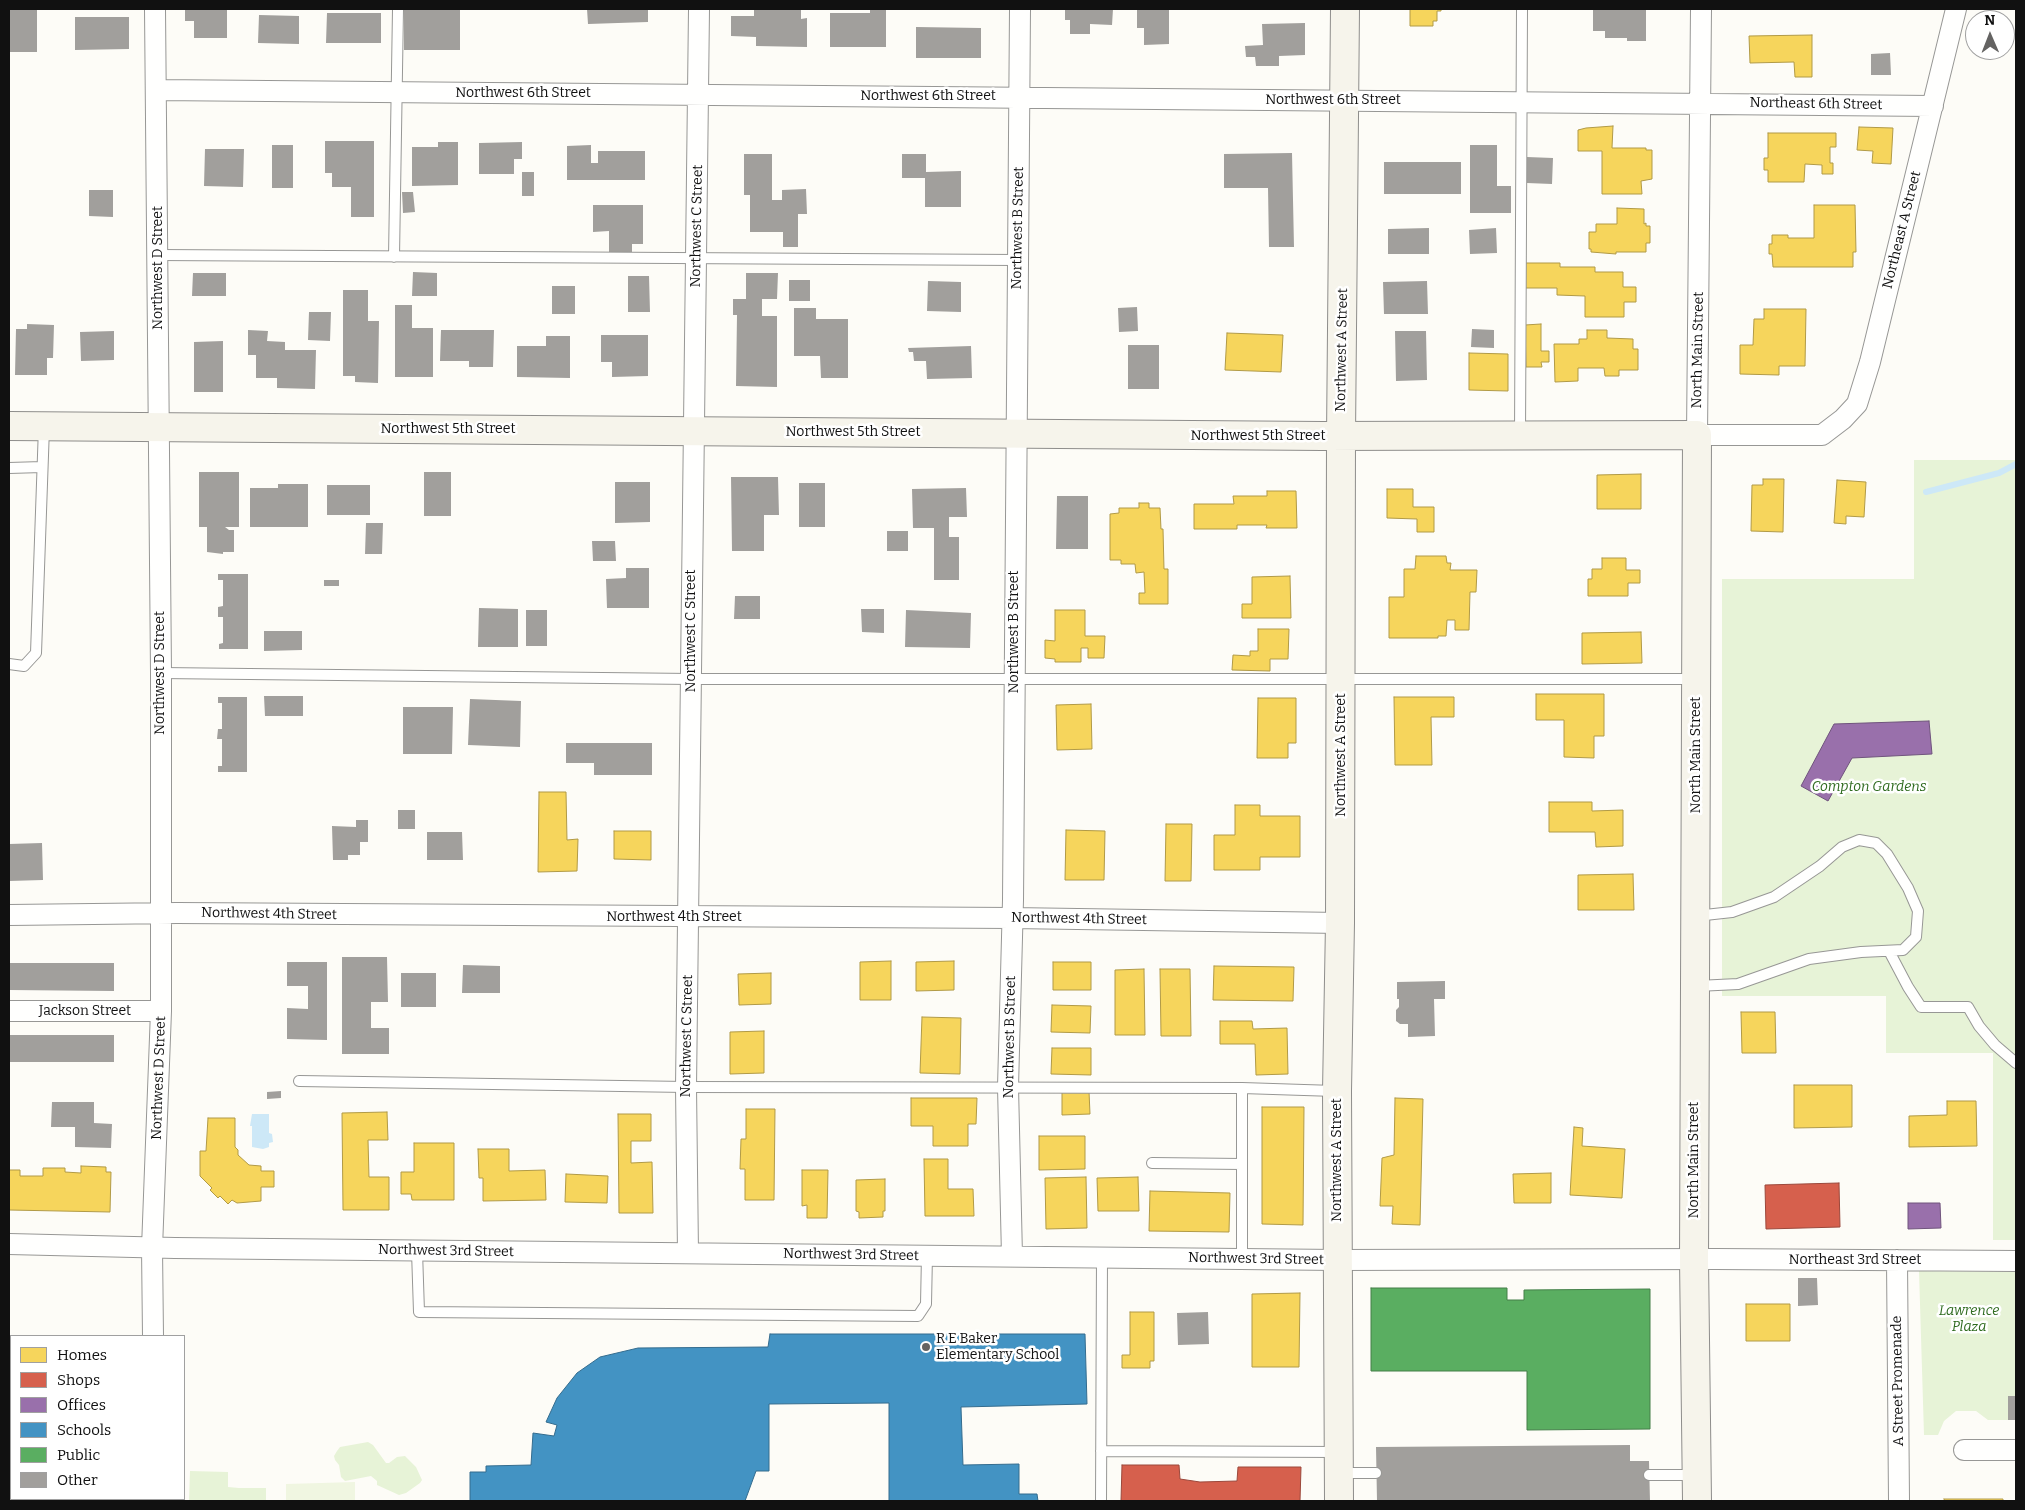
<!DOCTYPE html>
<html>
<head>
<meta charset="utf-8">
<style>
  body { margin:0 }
  #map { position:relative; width:2025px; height:1510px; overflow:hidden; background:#fdfcf7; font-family:Bitter,serif }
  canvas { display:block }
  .frame { position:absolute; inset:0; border:10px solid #111; pointer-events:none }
  .legend { position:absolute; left:10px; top:1335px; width:175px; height:165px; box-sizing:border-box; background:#fff; border:1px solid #a0a0a0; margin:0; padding:6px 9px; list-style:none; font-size:15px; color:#111 }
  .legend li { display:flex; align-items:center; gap:10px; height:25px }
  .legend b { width:25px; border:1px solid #a0a0a0 }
  .north { position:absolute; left:1965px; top:10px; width:50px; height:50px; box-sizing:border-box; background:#fff; border:1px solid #a0a0a0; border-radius:50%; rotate:359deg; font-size:14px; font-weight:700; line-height:20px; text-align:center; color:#111 }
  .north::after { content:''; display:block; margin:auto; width:18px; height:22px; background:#646362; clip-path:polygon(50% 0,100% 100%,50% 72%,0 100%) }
</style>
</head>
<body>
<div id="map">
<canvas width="2025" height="1510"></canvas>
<div class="frame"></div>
<ul class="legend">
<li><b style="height:14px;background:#f6d55c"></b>Homes</li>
<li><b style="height:14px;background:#d6604d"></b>Shops</li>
<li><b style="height:14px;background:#9970ab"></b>Offices</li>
<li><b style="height:14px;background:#4393c3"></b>Schools</li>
<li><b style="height:14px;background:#5aae61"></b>Public</li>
<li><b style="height:14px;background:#a19f9c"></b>Other</li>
</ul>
<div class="north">N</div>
</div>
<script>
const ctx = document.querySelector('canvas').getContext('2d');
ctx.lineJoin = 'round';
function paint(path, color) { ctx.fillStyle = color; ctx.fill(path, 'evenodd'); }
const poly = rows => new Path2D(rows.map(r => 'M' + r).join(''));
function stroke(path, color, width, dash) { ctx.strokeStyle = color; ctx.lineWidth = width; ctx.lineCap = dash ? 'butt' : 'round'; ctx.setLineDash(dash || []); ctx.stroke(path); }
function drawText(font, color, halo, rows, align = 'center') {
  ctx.font = font + ' Bitter,serif'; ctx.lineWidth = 5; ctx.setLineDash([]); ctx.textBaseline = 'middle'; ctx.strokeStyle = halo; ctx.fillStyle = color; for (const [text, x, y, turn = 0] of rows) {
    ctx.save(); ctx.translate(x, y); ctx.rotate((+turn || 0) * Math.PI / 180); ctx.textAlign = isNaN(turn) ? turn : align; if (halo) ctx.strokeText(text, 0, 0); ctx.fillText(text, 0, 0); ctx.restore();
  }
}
paint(poly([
  [1914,460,2016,460,2016,1240,1993,1240,1993,1053,1886,1053,1886,996,1722,996,1722,579,1914,579],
  [1919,1271,2016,1272,2016,1420,1988,1420,1976,1411,1956,1411,1944,1421,1938,1435,1924,1435],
  [368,1442,373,1445,386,1463,389,1463,397,1457,405,1456,416,1467,422,1480,420,1483,406,1493,399,1495,377,1485,377,1481,371,1476,345,1481,341,1477,339,1465,335,1460,334,1456,337,1451,340,1447],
  [190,1471,228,1472,228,1487,239,1488,266,1488,266,1501,189,1501]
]), '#e7f3d7');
paint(poly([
  [355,1482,355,1501,286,1501,286,1484]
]), '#f0f6e1');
paint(poly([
  [252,1114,269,1114,269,1133,272,1134,273,1142,269,1143,269,1147,263,1149,252,1147,252,1126,250,1126]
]), '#cde8f7');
const homes = poly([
  [1410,9,1441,9,1441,11,1437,11,1437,21,1433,21,1433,26,1410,26,1410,9],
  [1812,35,1812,77,1795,77,1794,62,1750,63,1749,36,1812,35],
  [1613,126,1612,148,1646,148,1646,150,1652,150,1652,179,1641,181,1642,194,1602,194,1602,151,1578,151,1578,130,1586,128,1613,126],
  [1859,127,1893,128,1891,164,1872,163,1873,151,1857,150,1859,127],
  [1768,133,1836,133,1836,147,1830,147,1830,163,1833,163,1833,174,1822,174,1822,165,1805,164,1804,182,1768,182,1768,170,1764,170,1764,158,1768,158,1768,133],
  [1814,205,1855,205,1856,252,1853,252,1853,267,1773,267,1772,254,1769,254,1769,244,1772,244,1772,235,1788,235,1788,238,1814,238,1814,205],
  [1617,208,1644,209,1644,224,1646,223,1646,226,1650,226,1650,243,1646,243,1646,252,1616,252,1616,254,1591,252,1591,249,1589,249,1589,232,1596,232,1596,224,1617,224,1617,208],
  [1525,263,1560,263,1560,267,1595,267,1595,272,1623,272,1623,287,1636,287,1636,302,1624,302,1624,317,1585,317,1585,296,1557,295,1557,288,1525,288,1525,263],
  [1764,309,1806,309,1805,366,1779,366,1779,375,1740,374,1740,345,1753,345,1754,319,1764,319,1764,309],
  [1541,324,1541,351,1549,351,1549,362,1541,362,1542,367,1526,367,1525,325,1541,324],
  [1587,330,1607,330,1607,338,1633,339,1633,349,1638,349,1638,370,1619,370,1619,376,1605,376,1604,368,1578,368,1578,381,1555,382,1554,344,1579,344,1579,339,1587,339,1587,330],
  [1227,333,1283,335,1281,372,1225,370,1227,333],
  [1469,353,1508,354,1508,391,1469,390,1469,353],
  [1641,474,1641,509,1597,509,1597,475,1641,474],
  [1763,479,1784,479,1783,532,1751,531,1752,485,1763,485,1763,479],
  [1837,480,1866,482,1864,517,1846,516,1846,524,1834,523,1837,480],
  [1387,489,1413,489,1413,507,1434,507,1434,532,1417,532,1417,519,1387,518,1387,489],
  [1267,491,1296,491,1297,528,1266,528,1267,525,1237,525,1237,529,1194,529,1194,504,1234,504,1233,496,1267,496,1267,491],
  [1139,503,1149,503,1149,508,1160,508,1161,529,1163,529,1164,569,1168,569,1168,604,1139,604,1139,593,1145,593,1144,572,1136,573,1135,564,1121,564,1121,560,1110,560,1110,514,1119,513,1119,508,1139,508,1139,503],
  [1416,556,1446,556,1447,563,1451,563,1450,570,1477,570,1476,592,1470,592,1469,630,1455,630,1455,620,1447,620,1446,636,1438,636,1438,638,1389,638,1389,597,1404,597,1404,569,1415,569,1416,556],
  [1602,558,1626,558,1626,570,1640,570,1640,583,1628,583,1628,596,1588,596,1588,579,1592,579,1592,569,1602,569,1602,558],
  [1290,576,1291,618,1242,618,1242,604,1252,604,1252,577,1290,576],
  [1055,610,1085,610,1085,636,1105,636,1104,658,1088,658,1088,648,1081,648,1081,662,1055,662,1055,659,1045,658,1045,640,1055,641,1055,610],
  [1258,629,1289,629,1288,659,1270,659,1270,671,1232,670,1233,655,1250,656,1250,651,1258,651,1258,629],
  [1641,632,1642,663,1582,664,1582,633,1641,632],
  [1536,694,1604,694,1604,736,1594,736,1594,758,1564,757,1564,720,1536,720,1536,694],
  [1394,697,1454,697,1454,717,1431,717,1432,765,1395,765,1394,697],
  [1258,698,1296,698,1296,743,1288,743,1288,758,1257,758,1258,698],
  [1091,704,1092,749,1057,750,1056,705,1091,704],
  [539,792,566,792,567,840,578,839,577,871,538,872,539,792],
  [1549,802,1592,802,1592,811,1623,810,1623,846,1596,847,1595,832,1549,832,1549,802],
  [1235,805,1260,805,1260,816,1300,816,1300,857,1260,857,1260,870,1214,870,1214,835,1235,835,1235,805],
  [1166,824,1192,824,1191,881,1165,881,1166,824],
  [1066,830,1105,831,1104,880,1065,880,1066,830],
  [614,831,651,831,651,860,614,859,614,831],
  [1633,874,1634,910,1578,910,1578,875,1633,874],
  [891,961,891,1000,860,1000,860,962,891,961],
  [954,961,954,990,916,991,916,962,954,961],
  [1053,962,1091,962,1091,990,1053,990,1053,962],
  [1214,966,1294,967,1293,1001,1213,1000,1214,966],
  [1144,969,1145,1035,1115,1035,1115,970,1144,969],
  [1160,969,1190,969,1191,1036,1161,1036,1160,969],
  [771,973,771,1004,739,1005,738,974,771,973],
  [1052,1005,1091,1006,1090,1033,1051,1032,1052,1005],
  [1741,1012,1775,1012,1776,1053,1742,1053,1741,1012],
  [922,1017,961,1018,960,1074,920,1073,922,1017],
  [1220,1021,1252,1021,1253,1029,1287,1028,1288,1074,1256,1075,1255,1044,1220,1044,1220,1021],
  [764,1031,764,1073,730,1074,730,1032,764,1031],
  [1052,1048,1091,1048,1091,1075,1051,1074,1052,1048],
  [1794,1085,1852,1085,1852,1127,1794,1128,1794,1085],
  [1089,1091,1090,1114,1062,1115,1062,1092,1089,1091],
  [911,1098,977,1098,976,1124,968,1124,968,1146,933,1146,933,1126,911,1126,911,1098],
  [1395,1098,1423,1099,1420,1225,1392,1224,1393,1206,1380,1206,1382,1158,1394,1155,1395,1098],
  [1947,1101,1976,1101,1977,1146,1909,1147,1909,1116,1947,1115,1947,1101],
  [1262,1107,1304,1107,1303,1225,1262,1224,1262,1107],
  [746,1109,775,1109,774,1200,745,1200,745,1169,740,1169,741,1139,746,1139,746,1109],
  [387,1112,388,1140,368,1140,369,1177,389,1177,389,1210,343,1210,342,1113,387,1112],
  [618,1114,651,1114,651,1141,631,1141,631,1163,652,1162,653,1213,619,1213,618,1114],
  [208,1118,235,1118,235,1147,238,1150,238,1155,249,1165,261,1166,261,1171,274,1171,274,1187,261,1187,261,1201,237,1203,232,1200,228,1204,220,1196,218,1198,210,1190,212,1188,200,1176,200,1151,206,1151,208,1118],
  [1574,1127,1583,1128,1582,1146,1625,1149,1622,1198,1570,1195,1574,1127],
  [1039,1136,1085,1136,1085,1169,1039,1170,1039,1136],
  [414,1143,454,1143,454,1200,412,1200,411,1194,401,1194,401,1172,414,1172,414,1143],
  [478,1149,509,1149,509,1171,545,1170,546,1200,483,1201,483,1178,479,1178,478,1149],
  [924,1159,948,1159,948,1189,973,1189,974,1216,925,1216,924,1159],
  [81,1166,106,1167,106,1172,111,1172,110,1212,9,1210,9,1170,20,1170,20,1176,43,1176,43,1168,65,1168,65,1172,81,1173,81,1166],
  [802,1170,828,1170,827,1218,807,1218,807,1205,802,1206,802,1170],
  [1551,1173,1551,1203,1514,1203,1513,1174,1551,1173],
  [566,1174,608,1176,607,1203,565,1202,566,1174],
  [1086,1177,1087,1228,1046,1229,1045,1178,1086,1177],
  [1138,1177,1139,1211,1098,1211,1097,1178,1138,1177],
  [885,1179,885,1211,883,1211,883,1217,859,1218,859,1212,856,1211,856,1180,885,1179],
  [1150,1191,1230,1193,1229,1232,1149,1231,1150,1191],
  [1300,1293,1299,1367,1252,1367,1252,1294,1300,1293],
  [1746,1304,1790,1304,1790,1341,1746,1341,1746,1304],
  [1130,1312,1154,1312,1154,1361,1150,1361,1150,1368,1122,1368,1122,1355,1130,1355,1130,1312],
  [1944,1499,2003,1499,2003,1501,1945,1501,1944,1499]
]);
paint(homes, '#f6d55c');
stroke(homes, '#b19a46', 1);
const shops = poly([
  [1839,1183,1840,1227,1766,1229,1765,1185,1839,1183],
  [1122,1465,1179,1465,1180,1479,1200,1482,1237,1481,1238,1467,1301,1467,1300,1501,1121,1501,1122,1465]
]);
paint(shops, '#d6604d');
stroke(shops, '#9b483b', 1);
const offices = poly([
  [1929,721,1932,754,1852,758,1828,801,1801,786,1834,724,1929,721],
  [1908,1203,1940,1203,1941,1228,1908,1229,1908,1203]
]);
paint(offices, '#9970ab');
stroke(offices, '#70547d', 1);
const schools = poly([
  [770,1334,1085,1334,1087,1404,961,1407,963,1465,1019,1464,1019,1494,1037,1494,1038,1501,889,1501,889,1403,769,1404,769,1471,756,1471,745,1501,470,1501,470,1472,486,1472,486,1466,531,1465,533,1433,554,1436,557,1425,546,1422,557,1398,577,1373,600,1357,638,1348,768,1347,770,1334]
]);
paint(schools, '#4393c3');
stroke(schools, '#346c8e', 1);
const public = poly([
  [1371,1288,1507,1288,1507,1300,1524,1300,1524,1290,1650,1289,1650,1429,1527,1430,1527,1371,1371,1371,1371,1288]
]);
paint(public, '#5aae61');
stroke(public, '#447f49', 1);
stroke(poly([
  [1926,492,1999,473,2016,464]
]), '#cde8f7', 6);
paint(poly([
  [9,9,37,9,37,52,9,52],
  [185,9,227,9,227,38,194,38,194,21,185,21],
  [404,9,460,9,460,50,404,50],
  [587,9,648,9,648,22,588,24],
  [754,9,801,9,801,19,807,18,807,47,756,46,756,37,731,36,731,16,754,16],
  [870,9,886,9,886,47,830,47,830,13,870,13],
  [1065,9,1113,9,1112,25,1090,24,1090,34,1070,34,1070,20,1065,20],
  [1137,9,1169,9,1169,44,1144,45,1144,28,1137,28],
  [1593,9,1646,9,1646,41,1627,41,1627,38,1605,38,1605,31,1593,31],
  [327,13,381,13,381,43,326,43],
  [259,15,299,16,299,44,258,43],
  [75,17,129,17,129,49,75,50],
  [1305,23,1305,55,1279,56,1279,66,1256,66,1255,57,1246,57,1245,46,1263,45,1262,24],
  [916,27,981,28,981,58,916,58],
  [1890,53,1891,75,1871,75,1871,54],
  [325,141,374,141,374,217,351,217,351,187,332,187,332,173,325,173],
  [438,142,458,142,458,185,412,186,412,147,438,147],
  [522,142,522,159,514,159,514,174,479,174,479,143],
  [272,145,293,145,293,188,272,188],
  [591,145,591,163,598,163,598,151,645,151,645,180,567,180,567,146],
  [1470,145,1497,145,1497,186,1511,186,1511,213,1470,213],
  [205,149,244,149,243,187,204,186],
  [1292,153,1294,247,1269,247,1268,188,1224,188,1224,154],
  [744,154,772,154,772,200,782,200,782,190,806,189,807,214,798,214,798,247,783,247,783,232,750,232,750,195,744,195],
  [902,154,926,154,926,172,961,171,961,207,925,207,925,178,902,178],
  [1527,157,1553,158,1552,184,1527,183],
  [1384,162,1461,162,1461,194,1384,194],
  [522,172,534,172,534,196,522,196],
  [89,190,113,190,113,217,89,216],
  [402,192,413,192,415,212,403,213],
  [593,205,643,205,643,244,632,244,632,253,609,253,609,231,593,232],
  [1429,228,1429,254,1388,254,1388,229],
  [1496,228,1497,253,1470,254,1469,230],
  [413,272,437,273,437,296,412,296],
  [193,273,226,273,226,296,192,296],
  [746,273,778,273,777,299,762,299,762,316,777,316,777,387,736,386,737,315,733,315,733,299,746,299],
  [628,276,649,276,650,312,628,312],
  [789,280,810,280,810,301,789,301],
  [928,281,961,282,961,312,927,311],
  [1427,281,1428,314,1384,314,1383,282],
  [552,286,575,286,575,314,552,314],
  [343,290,368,290,368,321,379,321,378,383,355,382,355,376,343,376],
  [395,305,412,305,412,328,433,328,433,377,395,377],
  [1137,307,1138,331,1119,332,1118,308],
  [794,308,816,308,816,319,848,319,848,378,821,378,820,356,794,356],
  [309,312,331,312,330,341,308,340],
  [27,324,54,325,53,358,47,358,47,375,15,375,16,329,27,329],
  [1472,329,1494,330,1494,348,1471,347],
  [248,330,268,331,267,341,285,342,285,350,316,350,315,389,277,388,277,378,256,378,256,355,248,355],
  [441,330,494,330,493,367,469,367,469,361,440,361],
  [114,331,114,360,81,361,80,332],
  [1395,331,1426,331,1427,380,1396,381],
  [601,335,648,335,648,376,612,377,612,362,601,362],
  [546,336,570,336,570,378,517,377,517,346,546,346],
  [223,341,223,392,194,392,194,342],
  [1128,345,1159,345,1159,389,1128,389],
  [971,346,972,378,927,379,926,361,914,361,913,352,909,352,908,348],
  [199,472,239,472,239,527,225,527,229,530,234,530,234,552,223,552,223,554,207,552,207,527,199,527],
  [424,472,451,472,451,516,424,516],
  [731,477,778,477,779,515,764,515,764,551,732,551],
  [615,482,650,482,650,522,615,523],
  [799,483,825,483,825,527,799,527],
  [278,484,308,484,308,527,250,527,250,488,278,488],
  [327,485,370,485,370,515,327,515],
  [966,488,967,517,949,517,949,537,959,537,959,580,934,580,934,528,913,528,912,489],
  [1057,496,1088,496,1088,549,1056,549],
  [366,523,383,523,382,554,365,554],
  [887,531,908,531,908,551,887,551],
  [592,541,615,541,616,561,593,561],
  [626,568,649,568,649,608,607,608,606,579,626,578],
  [218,574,248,574,248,649,219,649,219,644,223,643,223,617,218,617,218,607,223,606,223,580,218,580],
  [324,580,339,580,339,586,324,586],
  [735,596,760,596,760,619,734,619],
  [479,608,518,609,518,647,478,647],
  [861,609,884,609,884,633,862,632],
  [526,610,547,610,547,646,526,646],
  [906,610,971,613,970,648,905,647],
  [264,631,302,631,302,650,264,651],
  [264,696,303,696,303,716,265,716],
  [218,697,247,697,247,772,218,772,218,766,222,766,222,739,217,739,218,729,222,729,222,703,218,703],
  [470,699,521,701,520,747,468,745],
  [403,707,453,707,452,754,403,754],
  [566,743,652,743,652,775,594,775,594,763,566,763],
  [398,810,415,810,415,829,398,829],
  [356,820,368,820,368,842,360,842,360,855,348,855,348,860,333,860,332,826,356,827],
  [427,832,462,832,463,860,427,860],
  [42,843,43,880,9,881,9,844],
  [342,957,387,957,388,1002,371,1002,371,1028,389,1028,389,1054,342,1054],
  [287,962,327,962,327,1040,287,1039,287,1008,308,1009,308,986,287,986],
  [9,963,114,963,114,991,9,990],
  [463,965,500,966,500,993,462,993],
  [401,973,436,973,436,1007,401,1007],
  [1445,981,1445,999,1434,999,1435,1036,1408,1037,1408,1024,1400,1024,1396,1021,1396,1010,1399,1007,1399,999,1397,999,1397,982],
  [9,1035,114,1035,114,1062,9,1062],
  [281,1091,281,1098,267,1099,267,1092],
  [52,1102,94,1102,94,1123,112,1124,111,1148,75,1147,75,1127,51,1127],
  [1798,1278,1817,1278,1818,1305,1798,1306],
  [1208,1312,1209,1344,1178,1345,1177,1313],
  [2008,1396,2016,1396,2016,1420,2008,1420],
  [1630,1445,1630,1461,1649,1461,1650,1501,1377,1501,1376,1447]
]), '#a19f9c');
const lane = poly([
  [158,255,1017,260],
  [394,257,398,9],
  [1520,435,1522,9],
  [9,468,42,467],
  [9,664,24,666,36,653,44,427],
  [161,673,691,679,1694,679],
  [1696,916,1732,912,1774,897,1820,866,1842,847,1859,840,1876,843,1887,854,1908,888,1918,911,1916,937,1903,950,1861,952,1809,959,1738,984,1697,986],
  [1889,951,1908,987,1921,1007,1968,1007,1979,1026,1995,1045,2016,1063],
  [299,1081,686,1087,1242,1088,1335,1091],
  [1152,1163,1242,1164],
  [417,1251,419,1312,918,1316,926,1304,927,1255],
  [1242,1259,1242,1088],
  [1101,1451,1338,1452],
  [1340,1473,1376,1473],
  [1649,1475,1696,1475],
  [1101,1501,1102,1257]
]);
const street = poly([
  [1701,9,1697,435,1822,435,1843,419,1857,404,1870,362,1956,9],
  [157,90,1933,106],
  [9,915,177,913,1012,918,1340,923],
  [9,1011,161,1011],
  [9,1244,175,1248,1337,1260,1715,1259,2016,1261],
  [688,1253,686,1087,699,9],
  [1012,1256,1008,1087,1013,900,1020,9],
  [1897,1260,1899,1501],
  [153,1336,152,1248,161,1011,161,673,155,9],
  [9,1442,11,1442],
  [1964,1450,2016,1450],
  [153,1499,153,1501]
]);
const secondary = poly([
  [9,426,1323,436,1697,435,1694,1259,1697,1501],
  [1339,1501,1337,1091,1340,923,1341,436,1345,9]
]);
stroke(lane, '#979795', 12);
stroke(street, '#979795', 22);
stroke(secondary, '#8e8d8b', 30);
stroke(lane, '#fffffe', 10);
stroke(street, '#fffffe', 20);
stroke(secondary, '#f6f4eb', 28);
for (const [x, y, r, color] of [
  [926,1347,5,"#646362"]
]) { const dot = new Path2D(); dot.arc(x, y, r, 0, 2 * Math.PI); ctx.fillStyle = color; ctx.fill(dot); stroke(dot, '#fff', 2); }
drawText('14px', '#111', '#fff', [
  ["Northwest 6th Street",523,93],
  ["Northwest 6th Street",928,96],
  ["Northwest 6th Street",1333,100],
  ["Northeast 6th Street",1816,104,1],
  ["Northwest C Street",697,226,-89],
  ["Northwest B Street",1018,228,-89],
  ["Northeast A Street",1902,230,-76],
  ["Northwest D Street",158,268,-90],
  ["Northwest A Street",1342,350,-89],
  ["North Main Street",1698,350,-89],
  ["Northwest 5th Street",448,429],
  ["Northwest 5th Street",853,432],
  ["Northwest 5th Street",1258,436],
  ["Northwest C Street",691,631,-90],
  ["Northwest B Street",1014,632,-90],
  ["Northwest D Street",160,673,-90],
  ["Northwest A Street",1341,755,-90],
  ["North Main Street",1696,755,-90],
  ["Northwest 4th Street",269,914,1],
  ["Northwest 4th Street",674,917],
  ["Northwest 4th Street",1079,919,1],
  ["Jackson Street",85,1011],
  ["Northwest C Street",687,1036,-89],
  ["Northwest B Street",1010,1037,-89],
  ["Northwest D Street",159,1078,-88],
  ["Northwest A Street",1337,1160,-90],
  ["North Main Street",1694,1160,-90],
  ["Northwest 3rd Street",446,1251,1],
  ["Northwest 3rd Street",851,1255,1],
  ["Northwest 3rd Street",1256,1259,1],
  ["Northeast 3rd Street",1855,1260],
  ["A Street Promenade",1898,1381,-91]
]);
drawText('italic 14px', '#2f6b1f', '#fff', [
  ["Compton Gardens",1869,787],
  ["Lawrence",1969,1311],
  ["Plaza",1969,1327]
]);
drawText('14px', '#111', '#fff', [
  ["R E Baker",936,1339],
  ["Elementary School",936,1355]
], 'left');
</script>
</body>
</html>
